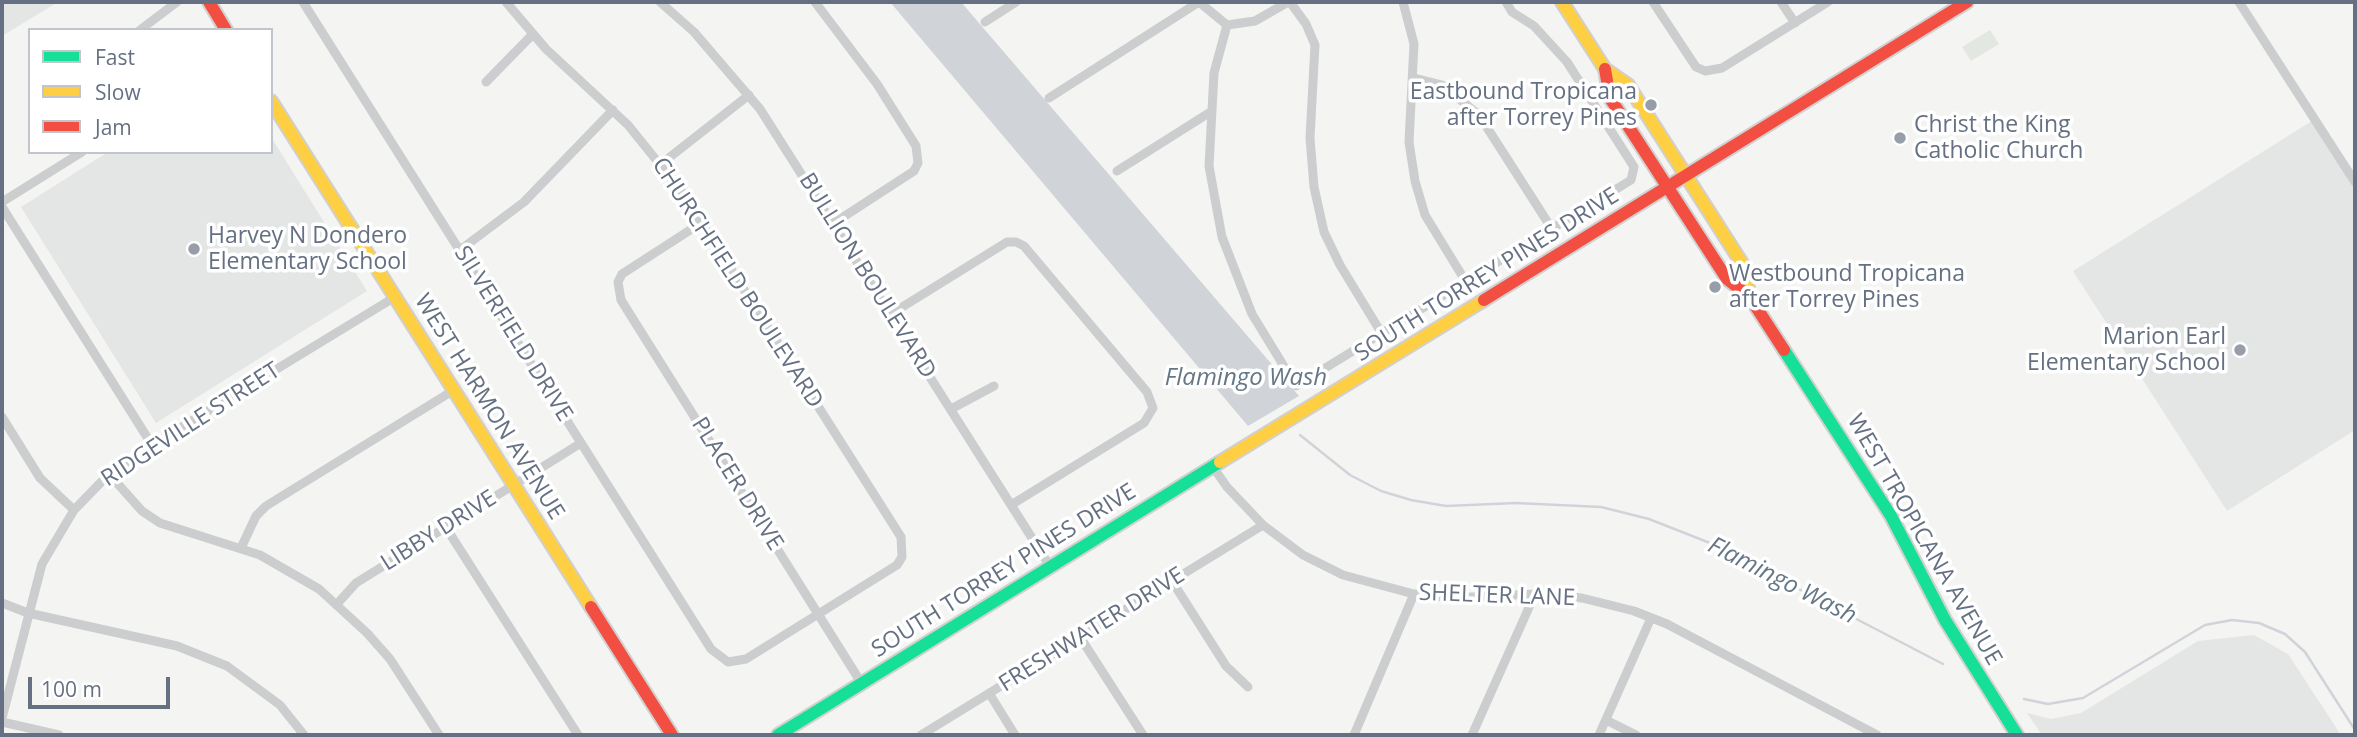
<!DOCTYPE html>
<html>
<head>
<meta charset="utf-8">
<style>
  body { margin:0 }
  #map { position:relative; width:2357px; height:737px; overflow:hidden; background:#f4f4f3; font-family:"Open Sans",sans-serif }
  canvas { display:block }
  .frame { position:absolute; inset:0; border:4px solid #657082; pointer-events:none }
  .legend { position:absolute; left:28px; top:28px; width:245px; height:126px; box-sizing:border-box; background:#fff; border:2px solid #c1c6cd; margin:0; padding:9px 12px; list-style:none; font-size:21px; color:#657082 }
  .legend li { display:flex; align-items:center; gap:14px; height:35px }
  .legend b { width:35px; border:2px solid #c1c6cd }
  .scale { position:absolute; left:28px; top:677px; width:142px; height:32px; box-sizing:border-box; border:4px solid #657082; border-top:0; padding-left:9px; font-size:21px; line-height:24px; white-space:nowrap; color:#657082; -webkit-text-stroke:5px #fff; paint-order:stroke }
</style>
</head>
<body>
<div id="map">
<canvas width="2357" height="737"></canvas>
<div class="frame"></div>
<ul class="legend">
<li><b style="height:9px;background:#16e098"></b>Fast</li>
<li><b style="height:9px;background:#ffcf43"></b>Slow</li>
<li><b style="height:9px;background:#f24e42"></b>Jam</li>
</ul>
<div class="scale">100 m</div>
</div>
<script>
const ctx = document.querySelector('canvas').getContext('2d');
ctx.lineJoin = 'round';
function paint(path, color) { ctx.fillStyle = color; ctx.fill(path, 'evenodd'); }
const poly = rows => new Path2D(rows.map(r => 'M' + r).join(''));
function stroke(path, color, width, dash) { ctx.strokeStyle = color; ctx.lineWidth = width; ctx.lineCap = dash ? 'butt' : 'round'; ctx.setLineDash(dash || []); ctx.stroke(path); }
function drawText(font, color, halo, rows, align = 'center') {
  ctx.font = font + ' "Open Sans",sans-serif'; ctx.lineWidth = 7; ctx.setLineDash([]); ctx.textBaseline = 'middle'; ctx.strokeStyle = halo; ctx.fillStyle = color; for (const [text, x, y, turn = 0] of rows) {
    ctx.save(); ctx.translate(x, y); ctx.rotate((+turn || 0) * Math.PI / 180); ctx.textAlign = isNaN(turn) ? turn : align; if (halo) ctx.strokeText(text, 0, 0); ctx.fillText(text, 0, 0); ctx.restore();
  }
}
paint(poly([
  [2,2,58,2,2,36],
  [2315,119,2355,182,2355,430,2227,511,2073,271],
  [271,137,367,291,156,423,21,207,108,152,271,152],
  [2254,635,2288,654,2341,735,2042,735,2027,713,2051,719,2081,713,2198,641]
]), '#e4e5e5');
paint(poly([
  [1990,30,1999,44,1971,61,1962,47]
]), '#e3e7e1');
paint(poly([
  [890,2,961,2,1299,396,1248,426]
]), '#d0d4d9');
stroke(poly([
  [1300,435,1350,475,1381,491,1411,500,1446,506,1516,503,1601,507,1649,519,1710,543,1943,664],
  [2024,699,2048,704,2083,698,2205,625,2232,620,2259,623,2285,634,2305,652,2355,730]
]), '#d0d4d9', 2.5);
const fast = poly([
  [1784,350,1891,516,1945,620,2017,735],
  [778,735,1220,462]
]);
const slow = poly([
  [1562,2,1605,69,1628,85,1745,268,1749,296],
  [271,101,591,607],
  [1220,462,1484,300]
]);
const jam = poly([
  [209,2,226,30],
  [1605,69,1610,98,1727,279,1749,296,1784,350],
  [1484,300,1967,2],
  [591,607,672,735]
]);
stroke(fast, '#d0d0d1', 16);
stroke(slow, '#d0d0d1', 16);
stroke(jam, '#d0d0d1', 16);
stroke(poly([
  [303,2,711,649,728,662,746,659,897,565,902,557,901,537,682,192,628,125,546,49,506,2],
  [660,2,694,32,760,109,1051,568],
  [815,2,877,84,916,146,918,163,914,171,834,223],
  [1199,2,1227,25,1255,21,1288,2],
  [1290,2,1306,24,1315,45,1310,138,1314,187,1324,232,1340,265,1382,334],
  [1403,2,1414,44,1409,142,1415,181,1425,215,1466,282],
  [1653,2,1696,67,1705,71,1722,68,1828,2],
  [1781,2,1795,23],
  [2239,2,2355,182],
  [985,22,1016,2],
  [1227,25,1214,73,1209,166,1215,199,1222,237,1252,314,1296,386,1631,180,1634,167,1567,62,1534,26,1512,12,1506,2],
  [140,30,177,2],
  [1414,78,1442,85,1479,115,1552,229],
  [486,82,533,34],
  [1049,98,1199,2],
  [661,164,749,95],
  [1117,171,1212,111],
  [2,202,82,152],
  [2,207,152,445],
  [701,223,622,274,618,282,621,300,862,684],
  [460,250,524,202,613,110],
  [891,314,1007,242,1016,242,1024,246,1147,392,1153,408,1144,423,1011,505],
  [951,409,994,386],
  [2,417,40,478,74,510],
  [1213,467,1227,487,1263,525,1303,555,1343,575,1414,594,1452,598,1535,594,1582,598,1634,611,1667,624,1877,735],
  [109,474,142,511,160,523,260,555,319,589,367,633,390,659,439,735],
  [445,526,578,735],
  [241,548,256,516,266,506,454,390],
  [1172,581,1226,666,1248,687],
  [2,603,28,613,177,646,227,666,280,705,304,735],
  [337,604,356,583,581,443],
  [1080,637,1143,735],
  [989,693,1015,735],
  [2,718,42,564,74,510,109,474,152,445,395,297],
  [1606,720,1636,735],
  [2,722,59,735],
  [921,735,1263,525],
  [1354,735,1414,594],
  [1472,735,1535,594],
  [1599,735,1651,618]
]), '#cccdce', 9);
stroke(fast, '#16e098', 12);
stroke(slow, '#ffcf43', 12);
stroke(jam, '#f24e42', 12);
for (const [x, y, r, color] of [
  [1651,105,7,"#979eaa"],
  [1900,138,7,"#979eaa"],
  [194,249,7,"#979eaa"],
  [1715,287,7,"#979eaa"],
  [2240,350,7,"#979eaa"]
]) { const dot = new Path2D(); dot.arc(x, y, r, 0, 2 * Math.PI); ctx.fillStyle = color; ctx.fill(dot); stroke(dot, '#fff', 2.5); }
drawText('23px', '#657082', '#fff', [
  ["Eastbound Tropicana",1637,92,"right"],
  ["after Torrey Pines",1637,118,"right"],
  ["Christ the King",1914,125],
  ["Catholic Church",1914,151],
  ["Harvey N Dondero",208,236],
  ["Elementary School",208,262],
  ["Westbound Tropicana",1729,274],
  ["after Torrey Pines",1729,300],
  ["Marion Earl",2226,337,"right"],
  ["Elementary School",2226,363,"right"]
], 'left');
drawText('23px', '#657082', '#fff', [
  ["SOUTH TORREY PINES DRIVE",1487,275,-32],
  ["BULLION BOULEVARD",867,276,58],
  ["CHURCHFIELD BOULEVARD",737,283,57],
  ["SILVERFIELD DRIVE",513,334,58],
  ["WEST HARMON AVENUE",489,407,58],
  ["RIDGEVILLE STREET",191,425,-33],
  ["PLACER DRIVE",737,484,58],
  ["LIBBY DRIVE",439,531,-32],
  ["WEST TROPICANA AVENUE",1924,540,60],
  ["SOUTH TORREY PINES DRIVE",1004,571,-32],
  ["SHELTER LANE",1497,596,2],
  ["FRESHWATER DRIVE",1092,630,-32]
]);
drawText('italic 24px', '#657786', '#fff', [
  ["Flamingo Wash",1246,378],
  ["Flamingo Wash",1782,581,27]
]);
</script>
</body>
</html>
